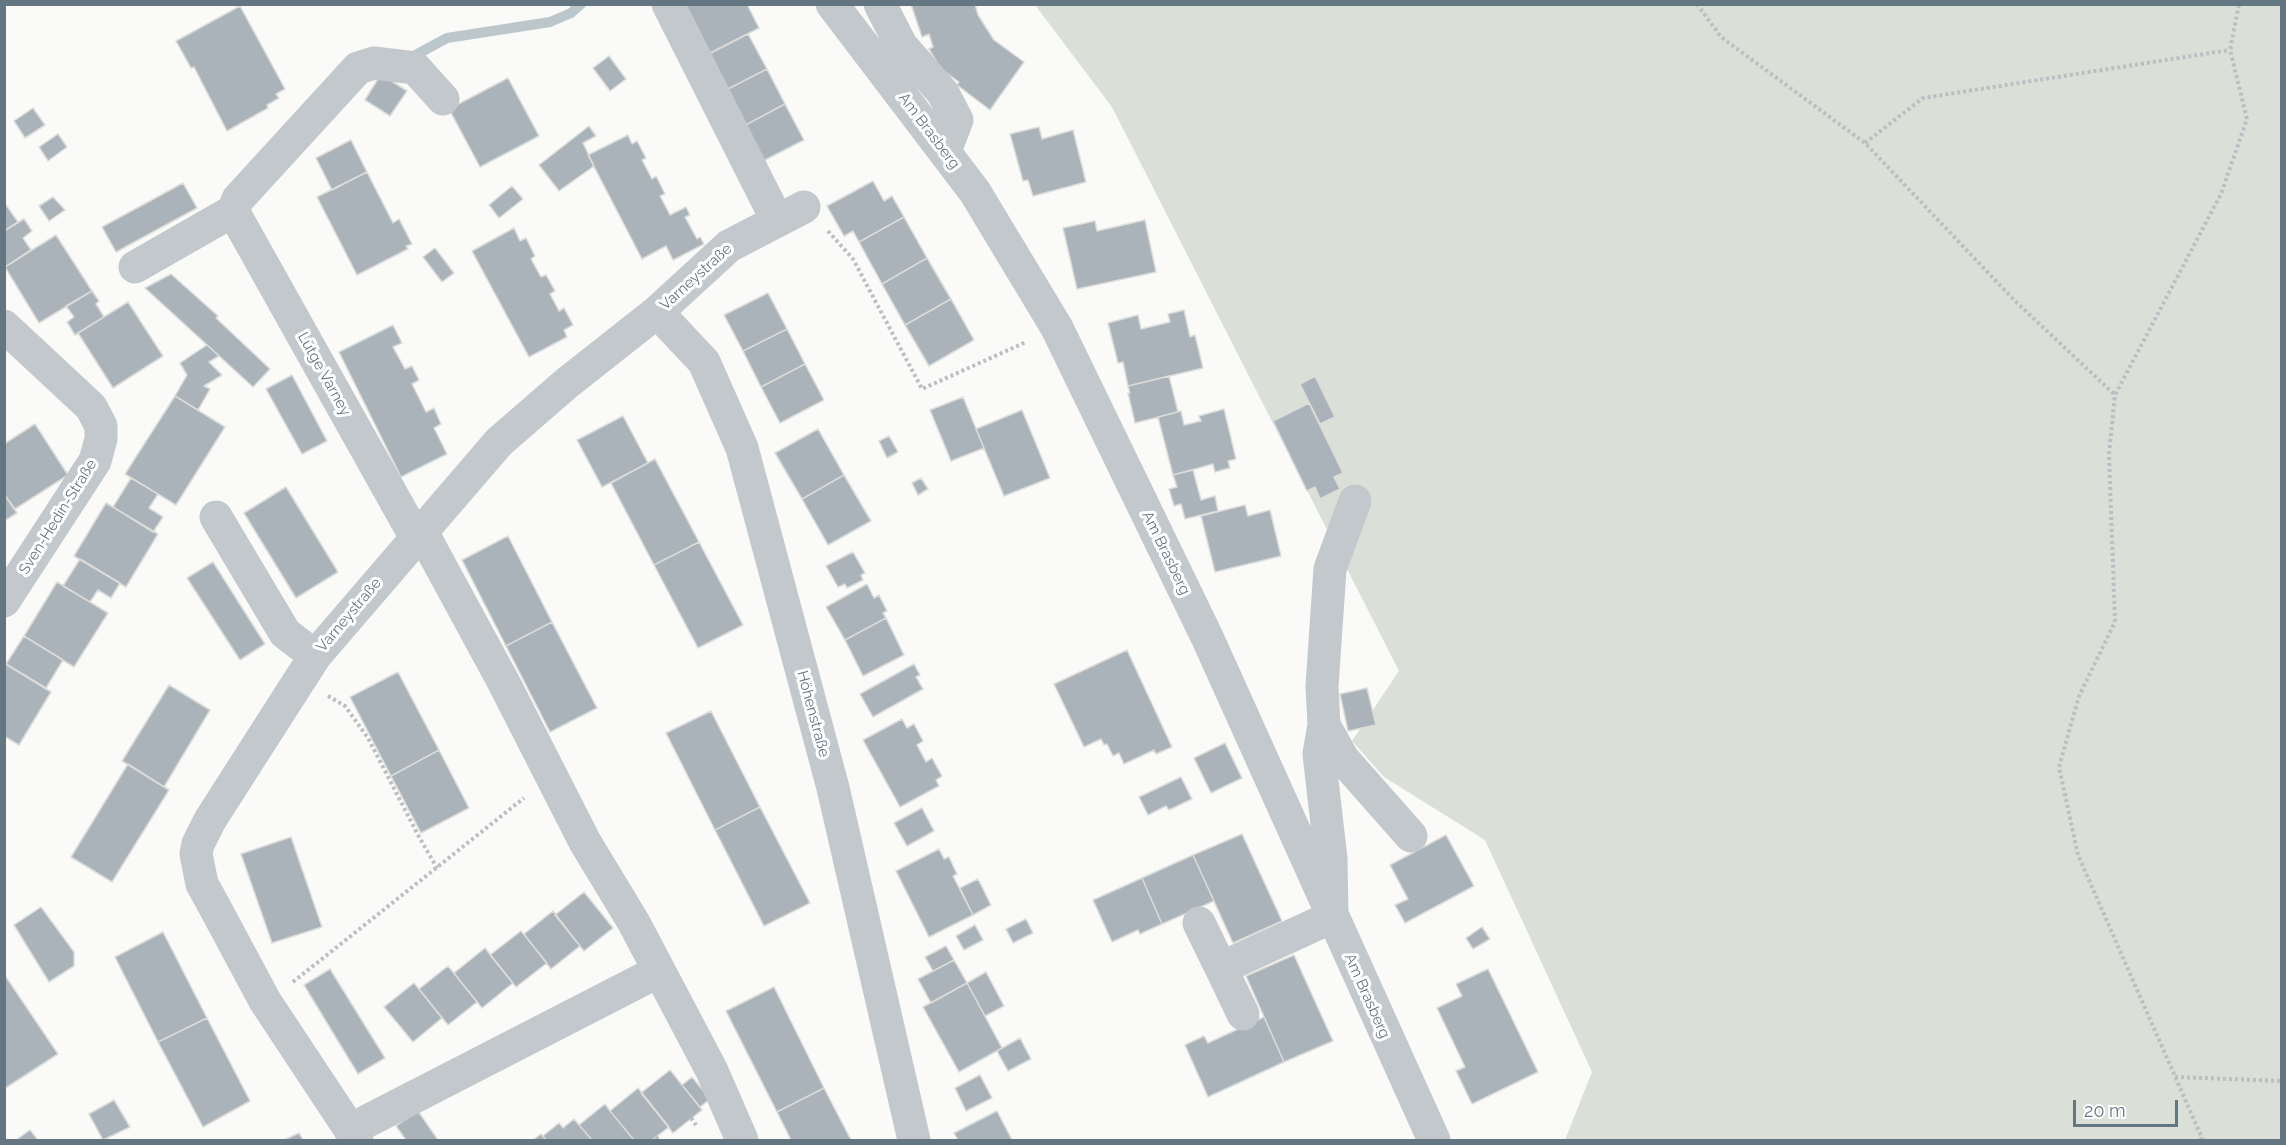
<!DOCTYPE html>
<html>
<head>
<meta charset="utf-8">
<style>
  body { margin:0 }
  #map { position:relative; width:2286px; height:1145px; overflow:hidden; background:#fafaf8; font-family:Raleway,sans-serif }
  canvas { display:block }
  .frame { position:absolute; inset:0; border:6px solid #657683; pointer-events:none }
  .scale { position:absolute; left:2073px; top:1100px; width:105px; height:27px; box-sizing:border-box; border:3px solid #657683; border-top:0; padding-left:8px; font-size:18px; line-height:21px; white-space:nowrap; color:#657683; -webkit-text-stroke:4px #fff; paint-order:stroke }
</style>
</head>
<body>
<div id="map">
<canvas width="2286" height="1145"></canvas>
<div class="frame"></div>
<div class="scale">20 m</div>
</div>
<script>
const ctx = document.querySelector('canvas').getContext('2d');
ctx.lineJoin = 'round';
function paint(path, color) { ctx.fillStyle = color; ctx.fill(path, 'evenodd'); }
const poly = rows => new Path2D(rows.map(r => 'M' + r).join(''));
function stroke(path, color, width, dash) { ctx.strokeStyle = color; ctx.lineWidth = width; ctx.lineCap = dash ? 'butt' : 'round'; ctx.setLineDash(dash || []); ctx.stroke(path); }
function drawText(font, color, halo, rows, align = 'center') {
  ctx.font = font + ' Raleway,sans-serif'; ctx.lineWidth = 6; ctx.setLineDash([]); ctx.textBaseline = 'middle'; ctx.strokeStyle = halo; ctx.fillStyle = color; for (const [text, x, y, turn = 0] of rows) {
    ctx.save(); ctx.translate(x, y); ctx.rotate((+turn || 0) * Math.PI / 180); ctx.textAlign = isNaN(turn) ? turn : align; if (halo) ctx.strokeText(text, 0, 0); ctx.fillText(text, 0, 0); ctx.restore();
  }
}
paint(poly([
  [1035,5,2281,5,2281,1140,1565,1140,1592,1072,1485,840,1384,777,1352,741,1399,671,1112,107]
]), '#dadfd7');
stroke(poly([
  [410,58,447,38,550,22,571,13,581,4]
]), '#bbc7cb', 10);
const building = poly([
  [684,4,747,4,759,28,710,53,684,4],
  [911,4,975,4,978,15,994,40,1024,62,990,110,957,85,959,82,941,69,929,49,933,47,929,34,922,37,911,4],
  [240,6,285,89,276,94,279,98,267,105,268,108,227,131,194,67,191,68,176,41,240,6],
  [748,34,767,69,722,92,703,57,748,34],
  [609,56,626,79,610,91,593,68,609,56],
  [767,69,785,104,740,128,722,92,767,69],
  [381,74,407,91,390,116,365,100,381,74],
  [508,78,539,136,480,167,449,109,508,78],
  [785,104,804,140,759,163,740,128,785,104],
  [33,108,45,125,25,138,14,121,33,108],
  [589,126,596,136,583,143,594,166,559,191,539,165,589,126],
  [1039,127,1042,139,1073,130,1086,182,1033,196,1028,180,1023,181,1010,134,1039,127],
  [58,134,67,147,48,161,39,147,58,134],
  [628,135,632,144,637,141,646,158,642,160,652,179,656,176,665,194,660,196,670,215,686,207,690,215,685,217,697,239,700,237,704,244,673,260,666,246,642,259,588,155,628,135],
  [351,140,367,172,332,190,316,158,351,140],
  [367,172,393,223,399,219,412,244,406,246,408,249,357,275,317,197,367,172],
  [873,181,884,201,892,196,904,217,859,242,853,231,844,236,827,206,873,181],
  [183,183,197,208,116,252,102,227,183,183],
  [512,186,523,199,499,218,489,205,512,186],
  [53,197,65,210,49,221,39,206,53,197],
  [4,202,18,222,4,231,4,202],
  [904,217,927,258,882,284,859,242,904,217],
  [24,219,32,231,23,238,31,250,5,267,4,231,24,219],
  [1145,220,1156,272,1077,289,1063,228,1095,221,1097,231,1145,220],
  [514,228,520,241,526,238,535,256,531,259,541,277,546,275,555,291,550,294,559,311,564,308,573,325,564,330,567,337,529,357,472,251,514,228],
  [56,235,92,291,39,323,5,267,56,235],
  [435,248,454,273,442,282,423,257,435,248],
  [927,258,951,299,905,325,882,284,927,258],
  [171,274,218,316,216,318,270,369,253,387,145,288,171,274],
  [92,291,99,301,96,304,104,317,75,335,67,322,74,317,66,306,92,291],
  [768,293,787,329,743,351,724,315,768,293],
  [951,299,974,340,929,366,905,325,951,299],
  [128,302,163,356,113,388,78,333,128,302],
  [1184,310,1190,337,1195,335,1203,368,1128,386,1123,362,1118,363,1108,323,1138,315,1141,329,1170,322,1168,314,1184,310],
  [393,325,402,343,393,347,405,369,412,366,419,380,412,384,426,412,434,408,441,424,434,428,447,454,401,477,339,352,393,325],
  [787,329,805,364,761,387,743,351,787,329],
  [207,345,219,356,209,362,222,375,204,386,210,389,198,410,175,396,187,375,180,363,207,345],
  [805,364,824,400,780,423,761,387,805,364],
  [292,375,327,441,302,454,266,389,292,375],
  [1169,376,1178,412,1135,423,1128,393,1130,393,1128,386,1169,376],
  [1315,376,1335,417,1320,424,1300,384,1315,376],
  [175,396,225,427,176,505,125,474,175,396],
  [963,397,984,448,951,461,930,410,963,397],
  [1309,403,1343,473,1334,477,1340,489,1320,499,1315,487,1307,491,1273,421,1309,403],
  [1224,409,1236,459,1228,461,1230,468,1215,472,1213,464,1173,475,1158,417,1181,411,1184,425,1201,421,1199,416,1224,409],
  [1022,410,1050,478,1004,496,976,429,1022,410],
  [623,416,648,463,602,487,577,440,623,416],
  [35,424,68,475,15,509,4,494,4,444,35,424],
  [818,429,844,475,802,499,775,453,818,429],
  [889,436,898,452,887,458,879,441,889,436],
  [655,459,699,542,654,565,611,483,655,459],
  [1193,470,1201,500,1215,496,1218,511,1185,519,1181,504,1174,506,1169,489,1177,487,1173,475,1193,470],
  [844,475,871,521,828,545,802,499,844,475],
  [131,478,158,494,149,508,163,517,153,532,113,507,131,478],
  [921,478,928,489,918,495,912,483,921,478],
  [286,487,338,572,296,598,244,513,286,487],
  [4,494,17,513,4,521,4,494],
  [106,503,158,534,126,587,74,556,106,503],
  [1245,505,1248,516,1270,510,1281,556,1215,572,1201,516,1245,505],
  [508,536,552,622,506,646,462,560,508,536],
  [699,542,743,625,698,648,654,565,699,542],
  [853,552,865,573,861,575,863,580,847,588,845,584,838,587,826,566,853,552],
  [80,559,120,583,111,598,98,590,90,602,63,586,80,559],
  [213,562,265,644,240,660,187,578,213,562],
  [57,582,108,613,74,667,24,636,57,582],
  [867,584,874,598,879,595,887,611,883,613,886,618,845,640,826,607,867,584],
  [886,618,904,655,863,676,845,640,886,618],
  [552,622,597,708,550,732,506,646,552,622],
  [24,636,63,660,46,688,6,664,24,636],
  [1127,650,1172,747,1156,754,1154,750,1124,764,1119,753,1113,756,1107,744,1104,745,1101,739,1084,747,1054,684,1127,650],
  [4,663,51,692,19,745,4,736,4,663],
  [914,664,920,675,916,677,923,689,873,717,860,694,914,664],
  [398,672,439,750,391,776,350,697,398,672],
  [169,685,210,710,164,787,122,761,169,685],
  [1367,688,1376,725,1348,731,1340,694,1367,688],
  [711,711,760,807,715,830,666,733,711,711],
  [902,719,907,728,914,724,923,741,917,745,926,762,932,758,942,776,936,780,939,786,900,807,863,740,902,719],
  [1225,743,1242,778,1211,793,1194,758,1225,743],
  [439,750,469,808,421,833,391,776,439,750],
  [128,764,169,790,112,882,71,857,128,764],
  [1181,777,1192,799,1169,810,1166,806,1148,815,1139,797,1181,777],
  [760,807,810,903,764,926,715,830,760,807],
  [922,808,934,831,907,846,894,823,922,808],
  [1242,834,1282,921,1233,943,1193,855,1242,834],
  [1446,835,1474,886,1405,923,1395,905,1408,899,1390,865,1446,835],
  [291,837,322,927,272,943,241,854,291,837],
  [939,849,944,859,949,857,957,874,953,876,973,915,929,937,896,871,939,849],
  [1193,855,1214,901,1162,924,1142,878,1193,855],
  [1142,878,1162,924,1140,934,1138,930,1112,942,1093,900,1142,878],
  [978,879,991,905,973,915,960,888,978,879],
  [584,892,613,928,584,951,555,915,584,892],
  [41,907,74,952,74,966,49,982,14,925,41,907],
  [553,911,580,946,551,969,524,934,553,911],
  [1026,919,1033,933,1013,943,1006,929,1026,919],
  [975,925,983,940,964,950,956,936,975,925],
  [1482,927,1490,939,1473,949,1466,938,1482,927],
  [521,931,547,963,516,987,490,955,521,931],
  [163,932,207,1018,158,1042,115,957,163,932],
  [946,946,954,960,933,971,925,957,946,946],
  [485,948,513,983,482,1008,454,973,485,948],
  [1294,955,1333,1041,1284,1062,1246,976,1294,955],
  [954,960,967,983,931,1003,918,979,954,960],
  [448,966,477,1002,448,1025,419,989,448,966],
  [330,969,385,1058,358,1074,304,985,330,969],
  [1488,969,1538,1072,1472,1104,1456,1071,1465,1067,1437,1008,1462,996,1456,984,1488,969],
  [986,972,1004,1006,985,1016,967,983,986,972],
  [4,974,58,1054,4,1089,4,974],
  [414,983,442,1018,413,1042,384,1007,414,983],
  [967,983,1002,1048,959,1072,923,1007,967,983],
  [774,987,824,1088,777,1112,726,1011,774,987],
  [1264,1017,1284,1062,1208,1097,1185,1045,1204,1036,1208,1043,1264,1017],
  [207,1018,250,1101,203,1127,158,1042,207,1018],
  [1020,1038,1031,1059,1008,1071,997,1051,1020,1038],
  [670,1070,702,1110,673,1133,641,1093,670,1070],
  [980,1075,992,1098,966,1111,955,1088,980,1075],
  [692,1077,710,1099,700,1107,682,1085,692,1077],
  [638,1088,669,1127,652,1140,634,1140,610,1111,638,1088],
  [824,1088,851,1140,791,1140,777,1112,824,1088],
  [114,1100,130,1127,103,1140,89,1114,114,1100],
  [605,1104,610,1111,634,1140,592,1140,579,1125,605,1104],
  [418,1111,438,1140,406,1140,396,1126,418,1111],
  [997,1111,1012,1140,958,1140,954,1133,997,1111],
  [574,1119,592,1140,546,1140,543,1136,559,1123,563,1128,574,1119],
  [30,1130,38,1140,16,1140,30,1130],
  [299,1133,303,1140,284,1140,299,1133],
  [541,1134,546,1140,533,1140,541,1134]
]);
paint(building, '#aab3b9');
stroke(building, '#dcdcda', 1.5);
stroke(poly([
  [1697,4,1721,37,1865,143,2014,300,2115,395],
  [1865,143,1923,98,2230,50],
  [828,231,853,259,922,389,1026,342],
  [328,696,345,706,368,738,418,835,437,868],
  [293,982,524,798],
  [2175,1077,2282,1081],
  [691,1118,696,1125],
  [656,1137,659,1140],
  [2200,1140,2202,1138,2078,855,2059,767,2079,696,2115,622,2109,454,2115,395,2221,194,2247,119,2230,50,2239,4]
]), '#bbbfc2', 4, [3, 3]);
stroke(poly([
  [668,4,777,220],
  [832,4,975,192,1057,328,1207,637,1434,1140],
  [880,4,901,45,943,93,957,120,945,151],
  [233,211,415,536],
  [135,267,233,211,238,199,358,68,374,63,415,68,443,99],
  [657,312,704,362,742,448,833,788,914,1140],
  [4,326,91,407,101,426,101,439,95,461,4,601],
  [1355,501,1330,569,1322,686,1324,725,1343,759,1411,836],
  [216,517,285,633,315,656],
  [421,530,504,683,585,842,634,923,712,1071,742,1140],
  [1199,923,1221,968],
  [1243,1014,1221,968,1332,917,1331,859,1319,754,1324,725],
  [350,1130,659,971],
  [357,1140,265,1001,212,902,202,884,196,854,198,844,210,820,315,656,499,442,567,383,657,312,729,246,804,207]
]), '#c3c8cc', 33);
drawText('15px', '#657683', '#fff', [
  ["Am Brasberg",929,131,53],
  ["Varneystraße",696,277,-42],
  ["Lütge Varney",324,374,61],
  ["Sven-Hedin-Straße",58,517,-58],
  ["Am Brasberg",1166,553,64],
  ["Varneystraße",349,615,-50],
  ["Höhenstraße",813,714,75],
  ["Am Brasberg",1367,996,66]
]);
</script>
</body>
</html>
